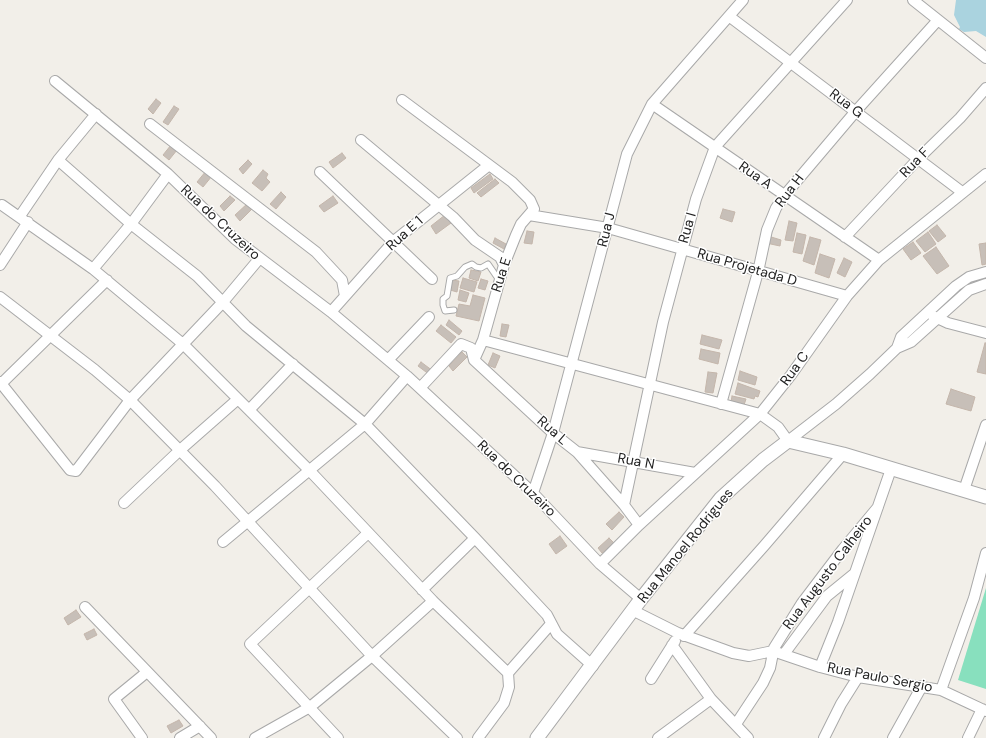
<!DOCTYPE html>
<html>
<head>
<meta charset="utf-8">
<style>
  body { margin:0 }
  canvas { display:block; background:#f2efe9 }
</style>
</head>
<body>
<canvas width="986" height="738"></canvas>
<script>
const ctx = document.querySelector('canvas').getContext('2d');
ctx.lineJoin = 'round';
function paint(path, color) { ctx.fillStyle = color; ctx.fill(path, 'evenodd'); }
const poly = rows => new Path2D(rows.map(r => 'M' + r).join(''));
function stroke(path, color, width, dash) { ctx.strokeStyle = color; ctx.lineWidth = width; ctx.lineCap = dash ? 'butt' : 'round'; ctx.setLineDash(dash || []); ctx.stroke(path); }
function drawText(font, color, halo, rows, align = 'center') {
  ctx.font = font + ' "DM Sans",sans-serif'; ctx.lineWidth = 3; ctx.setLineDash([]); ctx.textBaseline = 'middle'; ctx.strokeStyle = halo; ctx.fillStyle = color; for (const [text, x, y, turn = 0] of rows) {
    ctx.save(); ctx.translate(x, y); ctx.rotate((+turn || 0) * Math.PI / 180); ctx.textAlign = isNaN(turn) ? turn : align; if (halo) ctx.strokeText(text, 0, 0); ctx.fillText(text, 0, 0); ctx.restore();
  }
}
paint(poly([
  [986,588,986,689,958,680]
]), '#88e0be');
paint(poly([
  [956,0,986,0,986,37,976,31,964,32,959,29,960,27,954,15]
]), '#aad3df');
const building = poly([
  [156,99,161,103,153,114,148,109,156,99],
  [174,106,179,109,168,125,163,122,174,106],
  [171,145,177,150,169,160,163,155,171,145],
  [342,153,346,158,333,168,329,162,342,153],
  [248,160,252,164,243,174,239,169,248,160],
  [263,170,268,174,266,178,270,182,262,191,252,183,263,170],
  [206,171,212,176,203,187,197,182,206,171],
  [490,174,493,179,474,193,471,188,490,174],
  [495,179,499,183,481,197,477,193,495,179],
  [281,192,286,197,276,209,270,204,281,192],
  [230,196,235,200,224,211,220,206,230,196],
  [333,196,338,203,324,212,319,206,333,196],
  [248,203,253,208,240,221,235,215,248,203],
  [723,209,735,212,732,222,720,218,723,209],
  [445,215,451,223,436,234,431,226,445,215],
  [789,221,797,223,793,241,785,240,789,221],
  [937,225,946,236,938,242,929,231,937,225],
  [527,231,534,232,532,244,524,243,527,231],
  [928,232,936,244,925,252,916,241,928,232],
  [797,233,806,235,802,254,793,252,797,233],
  [768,236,781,240,780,246,766,243,768,236],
  [810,237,821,240,814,265,803,261,810,237],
  [495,238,506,244,504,249,493,243,495,238],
  [913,242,921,253,911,260,903,249,913,242],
  [986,243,986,264,982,265,979,244,986,243],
  [936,247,949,266,937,274,923,256,936,247],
  [820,254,835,259,829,278,815,273,820,254],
  [844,258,852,262,845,277,837,273,844,258],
  [471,270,481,272,478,281,469,278,471,270],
  [463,278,477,282,474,292,460,288,463,278],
  [481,279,488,281,485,290,478,288,481,279],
  [452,280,459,281,457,292,450,290,452,280],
  [460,290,469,293,466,302,458,300,460,290],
  [473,295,485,298,479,321,456,316,459,304,470,306,473,295],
  [449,320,462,331,459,335,446,325,449,320],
  [502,324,509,325,506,337,500,336,502,324],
  [441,325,456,337,451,343,436,331,441,325],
  [702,335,722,340,719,349,700,344,702,335],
  [985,343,986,343,986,374,977,372,985,343],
  [701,349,720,353,718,364,699,359,701,349],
  [462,352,467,357,453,371,449,366,462,352],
  [493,353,500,356,495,368,488,365,493,353],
  [421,362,433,371,430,375,418,366,421,362],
  [740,371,757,377,755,385,738,380,740,371],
  [708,372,717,373,713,393,705,392,708,372],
  [738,383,760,391,758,397,755,396,754,399,735,394,738,383],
  [951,389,975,397,971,411,946,404,951,389],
  [732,396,746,399,744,405,731,402,732,396],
  [619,512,624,517,612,530,606,524,619,512],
  [560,536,567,546,556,554,549,544,560,536],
  [609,538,614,543,602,553,598,548,609,538],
  [76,610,81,617,68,625,64,618,76,610],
  [94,629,97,635,87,640,84,634,94,629],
  [179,720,183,726,171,733,167,726,179,720]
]);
paint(building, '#c7bfb8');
stroke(building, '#c4b6ab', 1);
const service = poly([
  [454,310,445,311,443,305,443,299,447,296,450,278,457,276,465,267,472,264,476,267,481,268,488,264,499,280]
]);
const minor = poly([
  [913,0,986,58],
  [730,17,962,192],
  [55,81,168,174,235,239,331,312,407,376,533,493,600,564,641,599],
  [402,100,512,182,530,200,534,209,521,224,516,235,504,265,483,340,474,360],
  [652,104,879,260],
  [150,124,316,252,342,280,345,296],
  [361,140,453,217,475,240,500,257,504,265],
  [58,160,131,224,197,276,246,326,365,424,475,538,547,615,557,634,593,666],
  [320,172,432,279],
  [2,205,93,269,183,344,310,471,433,601,508,673],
  [529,215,608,228,847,296],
  [20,216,58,160,96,114],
  [845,237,917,160,960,118,986,88],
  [0,265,28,222],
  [93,269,131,224,168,174],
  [0,297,95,370,130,400,215,486,372,656,457,738],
  [331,312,394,241,489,165],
  [933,316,948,323,986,333],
  [483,340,760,414,778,427,788,441,836,404,870,374,897,348,901,337,956,286,969,277,986,272],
  [897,348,911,342,969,290,986,284],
  [388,360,429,317],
  [474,360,553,433,577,452,624,505,639,525],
  [0,382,70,470,76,471,130,400,223,302,259,259],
  [2,383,107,280],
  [420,388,461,344,471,348,474,360],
  [721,404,758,272,767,230,776,208,784,196,856,111,938,20],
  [249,410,293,364],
  [577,452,695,473],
  [964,490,986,425],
  [533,493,553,433,627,154,652,104,743,0],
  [124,503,180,450,238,399],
  [624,505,663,322,696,199,715,147,847,0],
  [223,542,365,424,407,376],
  [600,564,639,525,760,414,791,375,847,296,879,260,986,174],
  [422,590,475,538],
  [85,607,211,738],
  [634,611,678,633,733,653,749,656,773,651,820,667,858,677,941,690,986,711],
  [684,636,764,546,843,454],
  [672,645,711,699,748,738],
  [784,654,827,596,854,574],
  [820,667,838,622,891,469],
  [651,679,675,641],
  [941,690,974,598,986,553],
  [736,724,763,683,770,668,774,648,802,603,843,549,878,507],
  [142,738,114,699,147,672],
  [180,738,200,726],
  [255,738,310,707,372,656,433,601],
  [338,738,250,644,368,533],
  [478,738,504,703,509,687,508,673,550,625],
  [658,738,711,699],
  [824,738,841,704,858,677],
  [893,738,922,686],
  [968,738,982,709]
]);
const tertiary = poly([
  [537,738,641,599,721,498,763,460,788,441,843,454,986,497]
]);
stroke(service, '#a9a9a9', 7);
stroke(minor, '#a9a9a9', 12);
stroke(tertiary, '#a9a9a9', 15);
stroke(service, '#fff', 5);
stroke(minor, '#fff', 10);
stroke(tertiary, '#fff', 13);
drawText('14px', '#222', '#fff', [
  ["Rua G",846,104,37],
  ["Rua F",915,163,-46],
  ["Rua A",755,176,35],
  ["Rua H",790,191,-53],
  ["Rua do Cruzeiro",220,223,43],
  ["Rua I",688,228,-74],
  ["Rua J",607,230,-76],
  ["Rua E 1",405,234,-42],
  ["Rua Projetada D",747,268,16],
  ["Rua E",502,275,-72],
  ["Rua C",795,369,-54],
  ["Rua L",552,431,41],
  ["Rua N",636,462,10],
  ["Rua do Cruzeiro",516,479,44],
  ["Rua Manoel Rodrigues",686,546,-51],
  ["Rua Augusto Calheiro",828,573,-53],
  ["Rua Paulo Sergio",880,678,11]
]);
</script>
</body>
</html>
